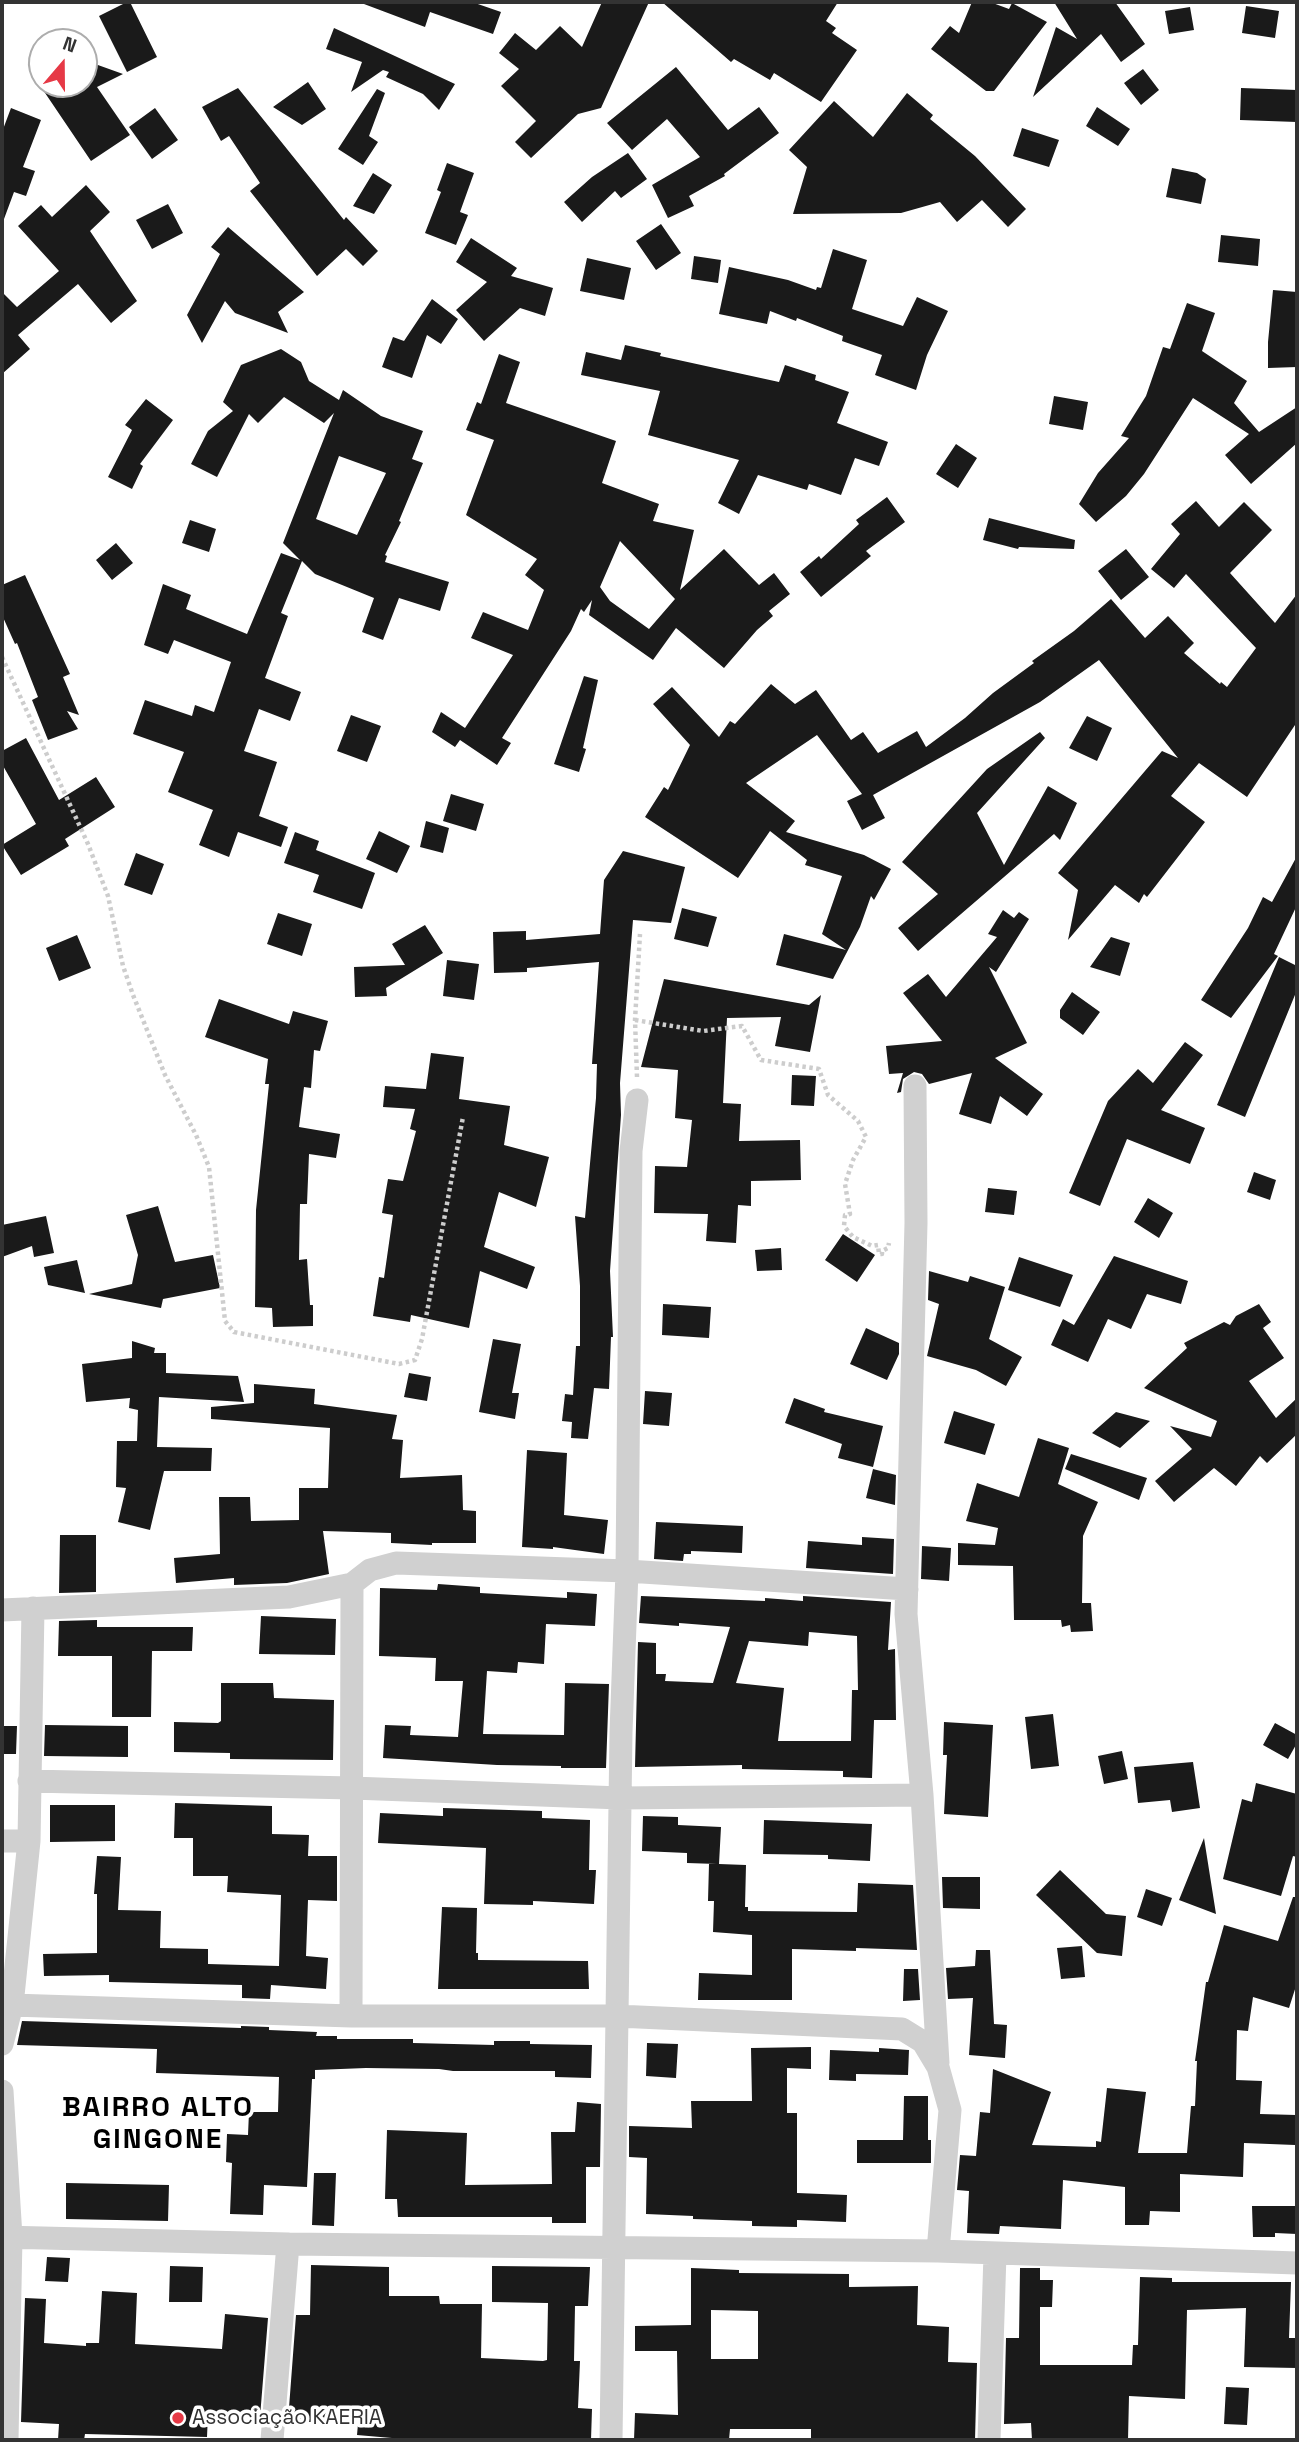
<!DOCTYPE html>
<html>
<head>
<meta charset="utf-8">
<style>
  body { margin:0 }
  #map { position:relative; width:1299px; height:2442px; overflow:hidden; background:#fff; font-family:"Space Grotesk",sans-serif }
  canvas { display:block }
  .frame { position:absolute; inset:0; border:4px solid #333; pointer-events:none }
  .north { position:absolute; left:28px; top:28px; width:70px; height:70px; box-sizing:border-box; background:#fff; border:2px solid #adadad; border-radius:50%; rotate:20deg; font-size:19px; font-weight:700; line-height:28px; text-align:center; color:#333 }
  .north::after { content:''; display:block; margin:auto; width:24px; height:32px; background:#e63946; clip-path:polygon(50% 0,100% 100%,50% 72%,0 100%) }
</style>
</head>
<body>
<div id="map">
<canvas width="1299" height="2442"></canvas>
<div class="frame"></div>
<div class="north">N</div>
</div>
<script>
const ctx = document.querySelector('canvas').getContext('2d');
ctx.lineJoin = 'round';
function paint(path, color) { ctx.fillStyle = color; ctx.fill(path, 'evenodd'); }
const poly = rows => new Path2D(rows.map(r => 'M' + r).join(''));
function stroke(path, color, width, dash) { ctx.strokeStyle = color; ctx.lineWidth = width; ctx.lineCap = dash ? 'butt' : 'round'; ctx.setLineDash(dash || []); ctx.stroke(path); }
function drawText(font, color, halo, rows, align = 'center') {
  ctx.font = font + ' "Space Grotesk",sans-serif'; ctx.lineWidth = 7; ctx.setLineDash([]); ctx.textBaseline = 'middle'; ctx.strokeStyle = halo; ctx.fillStyle = color; for (const [text, x, y, turn = 0] of rows) {
    ctx.save(); ctx.translate(x, y); ctx.rotate((+turn || 0) * Math.PI / 180); ctx.textAlign = isNaN(turn) ? turn : align; if (halo) ctx.strokeText(text, 0, 0); ctx.fillText(text, 0, 0); ctx.restore();
  }
}
paint(poly([
  [127,2,130,2,157,57,127,72,99,16],
  [364,2,472,2,501,12,493,34,430,12,425,27,364,4],
  [602,2,649,2,601,108,578,114,531,158,515,142,536,121,501,86,519,69,499,53,515,33,536,50,560,26,582,47],
  [662,2,838,2,826,21,836,28,832,33,857,50,821,102,774,73,770,80,734,59,731,62],
  [972,2,990,2,1009,9,1012,3,1047,22,994,91,986,91,931,49,950,26,959,33],
  [1054,2,1115,2,1145,44,1121,62,1101,34,1033,97,1056,27,1077,39],
  [1246,6,1279,11,1275,38,1242,33],
  [1190,7,1194,30,1169,34,1165,11],
  [334,28,382,50,455,84,439,110,423,94,386,77,389,72,383,70,351,92,362,62,326,49],
  [84,60,123,74,97,87,130,135,91,161,39,84,84,84],
  [676,67,728,130,759,107,779,133,724,174,725,176,689,196,694,206,668,218,652,185,700,157,667,119,632,150,607,123],
  [1143,69,1159,90,1141,105,1124,83],
  [308,82,326,109,302,125,273,107],
  [238,88,344,220,346,217,378,251,363,266,346,249,317,276,250,191,260,183,229,136,221,141,202,107],
  [1241,88,1297,90,1297,122,1240,120],
  [377,89,385,93,369,136,378,142,363,165,338,149],
  [907,93,933,115,930,119,975,156,1026,209,1008,227,982,200,957,222,940,202,901,213,793,214,807,167,789,150,834,101,873,137],
  [1097,107,1130,129,1118,146,1086,126],
  [11,108,41,120,23,167,35,171,26,196,14,192,4,219,2,218,2,132],
  [155,108,178,140,152,159,129,127],
  [1022,128,1059,140,1049,167,1013,156],
  [628,153,647,179,621,198,615,191,582,222,564,202,592,177],
  [447,163,474,173,460,212,468,215,456,245,425,233,441,192,437,190],
  [1172,168,1197,173,1206,179,1201,204,1166,197],
  [373,173,392,185,374,214,353,206],
  [86,185,110,212,90,231,137,301,111,323,78,284,18,335,30,349,2,374,2,292,17,307,59,271,18,226,41,205,52,217],
  [168,204,183,233,152,249,136,220],
  [661,224,681,253,656,270,636,241],
  [228,227,304,292,278,312,288,333,235,313,225,301,202,343,187,315,220,254,211,247],
  [1221,235,1260,239,1258,266,1218,262],
  [471,238,517,268,511,276,553,288,545,316,520,308,484,341,456,310,487,282,456,262],
  [833,249,867,260,852,309,903,326,917,297,948,311,927,355,916,390,875,375,882,355,842,341,843,336,797,318,796,321,770,311,767,324,719,314,729,267,788,280,816,290,817,287,821,288],
  [694,256,721,260,718,283,691,279],
  [587,258,631,268,624,300,580,291],
  [1273,290,1297,292,1297,367,1268,368,1268,342],
  [432,299,458,319,441,344,427,335,412,378,382,367,393,337,404,341],
  [1187,303,1215,313,1202,351,1247,381,1234,403,1259,432,1297,407,1297,443,1251,484,1225,455,1249,434,1193,398,1144,474,1126,496,1096,522,1079,504,1098,473,1129,438,1121,436,1146,396,1163,347,1170,349],
  [625,345,661,353,660,356,779,382,785,365,816,375,815,380,849,392,837,423,888,442,879,466,855,458,841,495,809,484,807,490,758,475,739,514,718,503,739,460,648,435,660,391,581,375,586,352,621,360],
  [281,349,301,362,309,381,339,400,343,390,381,416,423,431,412,459,423,463,399,521,401,522,385,555,387,556,385,562,449,582,440,611,399,598,383,640,362,632,374,598,315,574,302,561,281,613,288,616,265,678,301,692,290,721,259,709,244,751,277,762,259,816,288,827,281,847,238,832,229,857,199,845,213,810,168,792,184,752,133,734,145,700,192,716,195,705,214,712,231,662,174,640,168,654,144,645,163,584,191,595,186,609,247,634,281,553,300,560,283,543,334,413,324,423,284,397,258,423,249,414,217,477,191,464,208,431,233,411,223,402,241,365],
  [339,456,386,473,357,535,316,519],
  [499,354,520,362,506,403,616,441,602,483,659,504,653,521,694,530,680,590,724,549,759,585,774,573,790,594,769,611,773,616,757,630,724,668,676,628,653,660,589,615,592,600,584,612,581,609,571,631,502,738,511,743,497,765,460,740,455,747,432,732,441,712,465,728,513,655,471,638,483,612,528,630,544,590,525,575,537,559,466,515,494,440,466,430,477,402,481,404],
  [620,541,675,599,649,629,610,601,600,587],
  [1054,396,1088,402,1083,430,1049,424],
  [146,399,173,420,140,464,143,466,132,489,108,477,132,430,125,425],
  [956,444,977,458,958,488,936,474],
  [887,497,905,522,866,551,871,556,821,597,800,572,819,556,821,559,859,524,856,520],
  [1196,501,1219,527,1244,502,1272,530,1230,573,1275,623,1297,594,1297,722,1247,797,1199,763,1171,796,1205,822,1147,897,1144,894,1139,903,1115,885,1068,940,1078,890,1058,873,1162,751,1178,758,1099,660,1040,702,873,795,885,818,862,830,847,801,862,794,817,735,746,783,795,821,786,832,864,855,891,869,874,900,871,896,860,927,833,979,776,965,784,934,846,950,822,934,842,876,805,865,807,860,770,831,738,878,645,817,664,787,668,790,690,745,653,704,672,687,719,737,730,721,735,724,771,684,795,704,816,690,851,740,863,732,878,753,917,731,926,747,965,718,993,693,1034,663,1032,661,1074,631,1111,599,1145,638,1168,616,1194,643,1184,653,1220,684,1221,682,1227,687,1256,648,1186,574,1174,588,1151,569,1180,534,1171,524],
  [989,518,1075,540,1074,549,1019,547,1018,549,983,540],
  [190,520,216,529,209,552,182,543],
  [116,543,133,563,112,580,96,560],
  [1126,549,1149,577,1121,600,1098,571],
  [25,575,70,674,63,677,79,715,67,711,78,729,48,740,32,700,38,697,17,643,15,644,2,615,2,585],
  [584,676,598,680,583,748,586,749,579,772,554,764],
  [351,715,381,726,367,762,337,751],
  [1087,716,1112,728,1097,761,1069,748],
  [1040,732,1045,738,977,813,1004,865,1048,786,1077,803,1060,840,1054,834,918,951,898,928,938,894,902,862,987,769],
  [26,738,59,800,96,777,115,807,65,839,69,846,21,875,2,845,36,824,2,764,2,751],
  [451,794,484,804,476,831,443,821],
  [426,821,449,828,443,853,420,847],
  [379,831,410,846,397,873,366,859],
  [295,832,319,841,316,850,375,873,362,909,313,892,319,875,284,863],
  [623,851,685,867,671,923,633,920,620,1083,621,1115,610,1271,613,1337,611,1337,609,1389,594,1388,588,1439,571,1438,572,1422,562,1421,565,1394,573,1395,576,1346,580,1346,580,1286,575,1216,585,1218,596,1098,597,1064,592,1064,599,962,527,968,527,972,494,973,493,932,526,931,526,940,600,934,604,880],
  [136,853,164,864,152,895,124,885],
  [1297,856,1297,905,1274,954,1278,956,1231,1018,1201,1000,1248,928,1263,897,1272,902],
  [682,908,717,917,708,947,674,939],
  [1003,910,1014,918,1019,912,1029,919,996,972,989,967,1027,1043,995,1058,1043,1094,1027,1116,1000,1096,991,1124,959,1114,972,1073,929,1084,922,1074,914,1072,903,1079,901,1092,897,1093,903,1073,889,1074,886,1046,942,1041,903,993,928,974,946,997,997,937,988,934],
  [278,913,312,924,302,956,267,944],
  [425,925,443,953,386,988,387,996,355,997,354,967,405,965,392,944],
  [77,935,91,968,59,981,46,948],
  [1111,937,1130,943,1120,976,1090,967],
  [1279,957,1297,966,1297,990,1245,1117,1217,1105],
  [447,960,479,964,474,1000,443,996],
  [664,979,809,1005,821,995,810,1052,775,1046,781,1017,727,1018,723,1103,741,1104,739,1141,800,1140,801,1180,751,1181,751,1206,738,1205,736,1243,706,1241,708,1214,654,1213,655,1166,687,1167,692,1120,675,1118,678,1070,641,1067],
  [1072,992,1100,1012,1083,1035,1060,1018,1060,1010],
  [219,999,289,1024,293,1011,328,1021,320,1051,314,1050,311,1088,304,1087,299,1127,340,1134,336,1158,309,1154,307,1204,300,1204,299,1260,307,1259,310,1305,313,1305,313,1326,273,1327,272,1308,255,1307,256,1210,269,1084,265,1084,268,1059,205,1037],
  [1185,1042,1203,1055,1161,1110,1205,1128,1190,1164,1127,1139,1100,1206,1069,1193,1108,1101,1138,1069,1153,1083],
  [431,1053,464,1057,459,1099,510,1106,504,1145,549,1157,536,1207,499,1192,484,1247,535,1267,527,1289,480,1271,469,1328,411,1315,410,1322,373,1316,379,1277,384,1278,393,1215,382,1213,388,1179,403,1181,416,1131,410,1129,415,1109,383,1107,385,1086,426,1089],
  [792,1075,816,1076,814,1106,791,1105],
  [1254,1172,1276,1180,1270,1200,1247,1192],
  [988,1188,1017,1191,1014,1215,985,1212],
  [1148,1198,1173,1213,1159,1238,1134,1222],
  [158,1206,175,1262,213,1255,220,1288,163,1299,161,1308,89,1294,132,1284,138,1255,126,1215],
  [46,1216,54,1253,34,1257,32,1246,2,1257,2,1225],
  [843,1234,875,1255,857,1282,825,1260],
  [781,1248,782,1270,757,1271,755,1250],
  [1114,1256,1188,1281,1181,1304,1147,1294,1131,1329,1108,1319,1088,1362,1051,1345,1063,1319,1074,1325],
  [1019,1257,1073,1275,1060,1307,1008,1290],
  [77,1260,85,1293,48,1285,44,1267],
  [929,1271,968,1282,970,1276,1005,1287,989,1339,1022,1357,1006,1386,976,1370,927,1356,939,1304,928,1300],
  [663,1304,711,1307,709,1338,662,1335],
  [1259,1304,1271,1322,1263,1328,1284,1358,1249,1381,1276,1418,1297,1398,1297,1434,1267,1463,1260,1456,1236,1486,1214,1468,1174,1502,1155,1481,1192,1449,1170,1426,1211,1437,1217,1421,1144,1388,1187,1348,1184,1343,1224,1322,1230,1325,1236,1316],
  [866,1328,899,1343,899,1354,887,1380,850,1364],
  [493,1339,521,1344,512,1393,519,1393,515,1419,479,1412],
  [132,1341,155,1348,154,1353,166,1353,166,1373,238,1376,244,1402,159,1397,157,1447,212,1448,211,1471,164,1471,150,1530,118,1522,126,1488,116,1487,117,1441,137,1441,138,1410,129,1408,130,1398,86,1402,82,1364,132,1358],
  [409,1373,431,1377,427,1401,404,1397],
  [254,1384,315,1389,314,1404,397,1415,392,1439,403,1440,400,1478,462,1475,463,1510,476,1511,476,1543,432,1543,432,1545,391,1543,391,1533,323,1531,329,1574,287,1583,234,1585,234,1578,176,1583,174,1558,220,1554,219,1497,250,1497,251,1521,299,1520,299,1488,328,1488,330,1428,211,1419,211,1407,254,1403],
  [645,1391,672,1393,669,1426,643,1424],
  [794,1398,825,1409,824,1412,883,1426,873,1467,838,1458,842,1444,785,1423],
  [954,1411,995,1424,985,1455,944,1443],
  [1116,1412,1150,1421,1120,1448,1092,1433],
  [1038,1438,1069,1448,1058,1484,1098,1502,1083,1536,1082,1603,1091,1603,1093,1631,1071,1632,1070,1625,1062,1627,1061,1620,1014,1620,1013,1566,958,1565,958,1543,995,1545,998,1528,966,1521,977,1483,1019,1497],
  [527,1450,567,1453,564,1515,608,1520,604,1554,553,1547,553,1549,522,1547],
  [1071,1454,1147,1478,1139,1500,1065,1469],
  [873,1469,896,1475,895,1505,866,1498],
  [656,1522,743,1526,742,1553,691,1551,691,1554,684,1554,683,1561,654,1559],
  [60,1535,96,1535,96,1592,59,1593],
  [862,1537,894,1539,893,1574,806,1568,808,1541,862,1545],
  [922,1546,951,1548,949,1581,921,1579],
  [438,1584,480,1587,480,1593,567,1598,567,1592,597,1594,595,1626,546,1624,544,1664,518,1662,517,1673,487,1671,483,1734,564,1735,565,1683,609,1684,606,1768,561,1768,561,1766,497,1765,383,1758,385,1725,411,1726,410,1735,458,1737,463,1681,435,1681,436,1658,379,1656,380,1588,437,1590],
  [641,1596,765,1601,765,1598,803,1601,803,1596,891,1602,888,1650,895,1649,896,1720,874,1720,872,1778,843,1777,843,1771,742,1769,742,1765,635,1767,638,1642,656,1643,656,1674,666,1674,665,1681,713,1683,730,1627,679,1623,679,1626,639,1623],
  [809,1632,857,1636,858,1690,852,1690,851,1741,778,1741,784,1688,736,1683,749,1641,808,1646],
  [261,1616,336,1619,335,1655,259,1654],
  [97,1620,97,1627,193,1627,192,1651,152,1651,151,1717,112,1717,112,1656,58,1656,59,1621],
  [221,1683,273,1683,274,1698,334,1700,333,1760,230,1759,230,1753,174,1752,174,1722,218,1723,221,1721],
  [1053,1714,1059,1766,1031,1769,1025,1717],
  [944,1722,993,1725,988,1817,944,1814,947,1755,943,1755],
  [1275,1723,1297,1735,1297,1743,1288,1759,1263,1745],
  [45,1725,128,1726,128,1757,44,1756],
  [2,1726,17,1726,16,1754,2,1754],
  [1122,1751,1128,1779,1104,1784,1098,1756],
  [1193,1762,1200,1808,1172,1812,1170,1800,1138,1803,1134,1767],
  [1256,1783,1297,1794,1297,1857,1293,1856,1281,1896,1223,1879,1242,1799,1252,1802],
  [175,1803,272,1806,272,1834,309,1835,308,1856,337,1856,337,1901,308,1900,306,1956,328,1958,326,1989,271,1985,270,1999,242,1998,242,1985,109,1982,109,1975,44,1976,43,1954,97,1953,97,1894,94,1894,97,1856,121,1857,118,1910,161,1911,160,1948,208,1949,208,1964,279,1966,281,1895,227,1892,228,1876,193,1876,193,1838,174,1838],
  [50,1805,115,1805,115,1841,50,1842],
  [443,1808,542,1811,542,1818,590,1820,589,1870,596,1870,594,1904,533,1901,533,1905,484,1904,486,1848,378,1843,380,1813,443,1816],
  [643,1816,678,1817,678,1825,721,1827,719,1864,746,1865,745,1907,748,1907,748,1911,857,1912,858,1883,913,1885,917,1950,856,1948,856,1951,792,1949,792,2000,698,2000,699,1973,752,1975,752,1935,713,1932,714,1901,708,1901,709,1864,717,1864,687,1863,687,1853,642,1851],
  [764,1820,872,1824,870,1861,828,1859,828,1855,763,1854],
  [1204,1838,1216,1914,1179,1900],
  [1060,1870,1106,1914,1126,1916,1122,1956,1097,1953,1036,1895],
  [942,1877,980,1877,980,1909,943,1908],
  [1146,1889,1172,1898,1162,1926,1137,1917],
  [1293,1897,1297,1897,1297,1983,1289,2008,1253,1997,1248,2031,1237,2030,1236,2080,1262,2081,1260,2114,1296,2115,1295,2145,1244,2143,1243,2177,1180,2174,1180,2212,1150,2211,1149,2225,1125,2225,1125,2187,1063,2180,1061,2229,1000,2226,999,2234,967,2233,969,2191,957,2190,960,2155,976,2156,980,2112,990,2113,993,2069,1051,2092,1032,2145,1096,2147,1096,2141,1101,2142,1107,2088,1146,2092,1138,2153,1187,2153,1191,2106,1195,2106,1197,2061,1195,2061,1206,1982,1208,1982,1224,1925,1278,1941],
  [442,1907,477,1908,476,1953,478,1953,478,1960,588,1961,589,1989,438,1989],
  [1082,1946,1085,1977,1061,1979,1057,1948],
  [976,1950,990,1950,994,2024,1007,2025,1005,2058,969,2055,973,1998,948,1999,946,1968,975,1966],
  [904,1969,918,1969,920,2000,903,2001],
  [22,2021,241,2028,241,2026,269,2027,269,2030,317,2032,316,2036,337,2036,337,2039,413,2039,413,2043,494,2045,494,2041,530,2041,530,2044,592,2045,591,2078,555,2077,555,2071,453,2071,439,2069,366,2068,315,2070,315,2079,312,2079,307,2187,264,2185,263,2215,230,2214,232,2163,226,2162,227,2134,248,2135,249,2112,278,2112,279,2077,156,2073,157,2049,17,2045],
  [647,2043,678,2044,676,2078,646,2076],
  [811,2047,811,2069,787,2068,787,2113,797,2113,797,2193,847,2195,846,2222,797,2220,797,2227,752,2226,752,2221,693,2219,693,2216,646,2214,647,2158,629,2157,629,2126,692,2128,691,2101,752,2101,751,2048],
  [879,2048,909,2050,908,2075,856,2074,856,2081,829,2080,830,2050,879,2052],
  [904,2096,928,2096,928,2140,931,2140,931,2163,857,2163,857,2140,903,2140],
  [577,2102,601,2104,600,2167,586,2167,586,2223,552,2223,552,2217,398,2217,397,2199,385,2199,387,2130,467,2133,465,2185,552,2184,551,2132,575,2132],
  [314,2173,336,2173,334,2226,312,2225],
  [66,2183,169,2185,168,2221,66,2219],
  [1252,2206,1297,2206,1297,2234,1275,2233,1275,2237,1253,2237],
  [47,2257,70,2258,68,2282,45,2281],
  [311,2265,389,2267,389,2296,439,2296,440,2304,482,2304,481,2358,543,2361,547,2360,548,2303,492,2302,492,2266,590,2267,588,2306,575,2306,574,2361,580,2361,578,2408,592,2409,591,2440,415,2440,357,2435,358,2424,288,2421,296,2315,310,2315],
  [170,2266,203,2267,202,2302,169,2302],
  [691,2268,739,2270,739,2273,849,2274,849,2287,918,2286,917,2325,949,2327,948,2362,977,2363,975,2440,811,2440,811,2429,730,2429,729,2440,634,2440,635,2413,678,2415,677,2351,635,2351,635,2326,691,2325],
  [711,2310,758,2311,758,2359,711,2359],
  [1020,2268,1040,2268,1040,2280,1053,2280,1052,2307,1040,2307,1040,2365,1132,2365,1133,2345,1138,2345,1140,2277,1172,2278,1172,2282,1291,2282,1289,2338,1297,2338,1297,2368,1244,2367,1246,2308,1187,2310,1185,2399,1129,2396,1128,2440,1032,2440,1031,2423,1004,2424,1006,2338,1019,2338],
  [102,2291,137,2293,135,2344,222,2349,225,2314,268,2318,260,2417,208,2414,207,2437,85,2434,84,2440,58,2440,59,2424,21,2422,25,2298,46,2299,44,2343,86,2346,86,2343,99,2343],
  [1226,2387,1249,2388,1247,2425,1224,2424]
]), '#1a1a1a');
stroke(poly([
  [2,657,88,844,108,896,123,966,133,995,165,1075,196,1135,209,1167,225,1321,234,1332,399,1364,415,1360,422,1339,463,1117],
  [635,1020,703,1031,742,1026,761,1060,819,1069,828,1095,858,1121,866,1137,853,1160,845,1184,850,1214,845,1215,844,1226,853,1237,872,1246,878,1245,879,1254,882,1254,882,1251,888,1248,889,1243],
  [637,1077,635,1020,640,934]
]), '#cdcdcd', 4.5, [3.5, 3.5]);
stroke(poly([
  [915,1086,916,1223,906,1614,922,1795,938,2063],
  [2,1610,289,1597,352,1584,370,1570,396,1563,627,1571,907,1589],
  [29,1781,352,1788,621,1798,922,1795],
  [2,1841,29,1841],
  [12,2005,351,2016,617,2016,902,2029,923,2042,938,2067,950,2110,938,2251],
  [351,2016,352,1584],
  [2,2044,12,2005,29,1841,33,1608],
  [2,2091,11,2237,7,2440],
  [2,2237,288,2244,938,2251,1297,2263],
  [272,2440,288,2244],
  [611,2440,621,1732,627,1571,631,1151,637,1100],
  [989,2440,995,2254]
]), '#d0d0d0', 23);
for (const [x, y, r, color] of [
  [178,2418,7,"#e63946"]
]) { const dot = new Path2D(); dot.arc(x, y, r, 0, 2 * Math.PI); ctx.fillStyle = color; ctx.fill(dot); stroke(dot, '#fff', 2.5); }
drawText('21px', '#333', '#fff', [
  ["Associação KAERIA",192,2418]
], 'left');
ctx.letterSpacing = '2px';
drawText('bold 28px', '#000', '#fff', [
  ["BAIRRO ALTO",158,2108],
  ["GINGONE",158,2140]
]);
ctx.letterSpacing = '0px';
</script>
</body>
</html>
